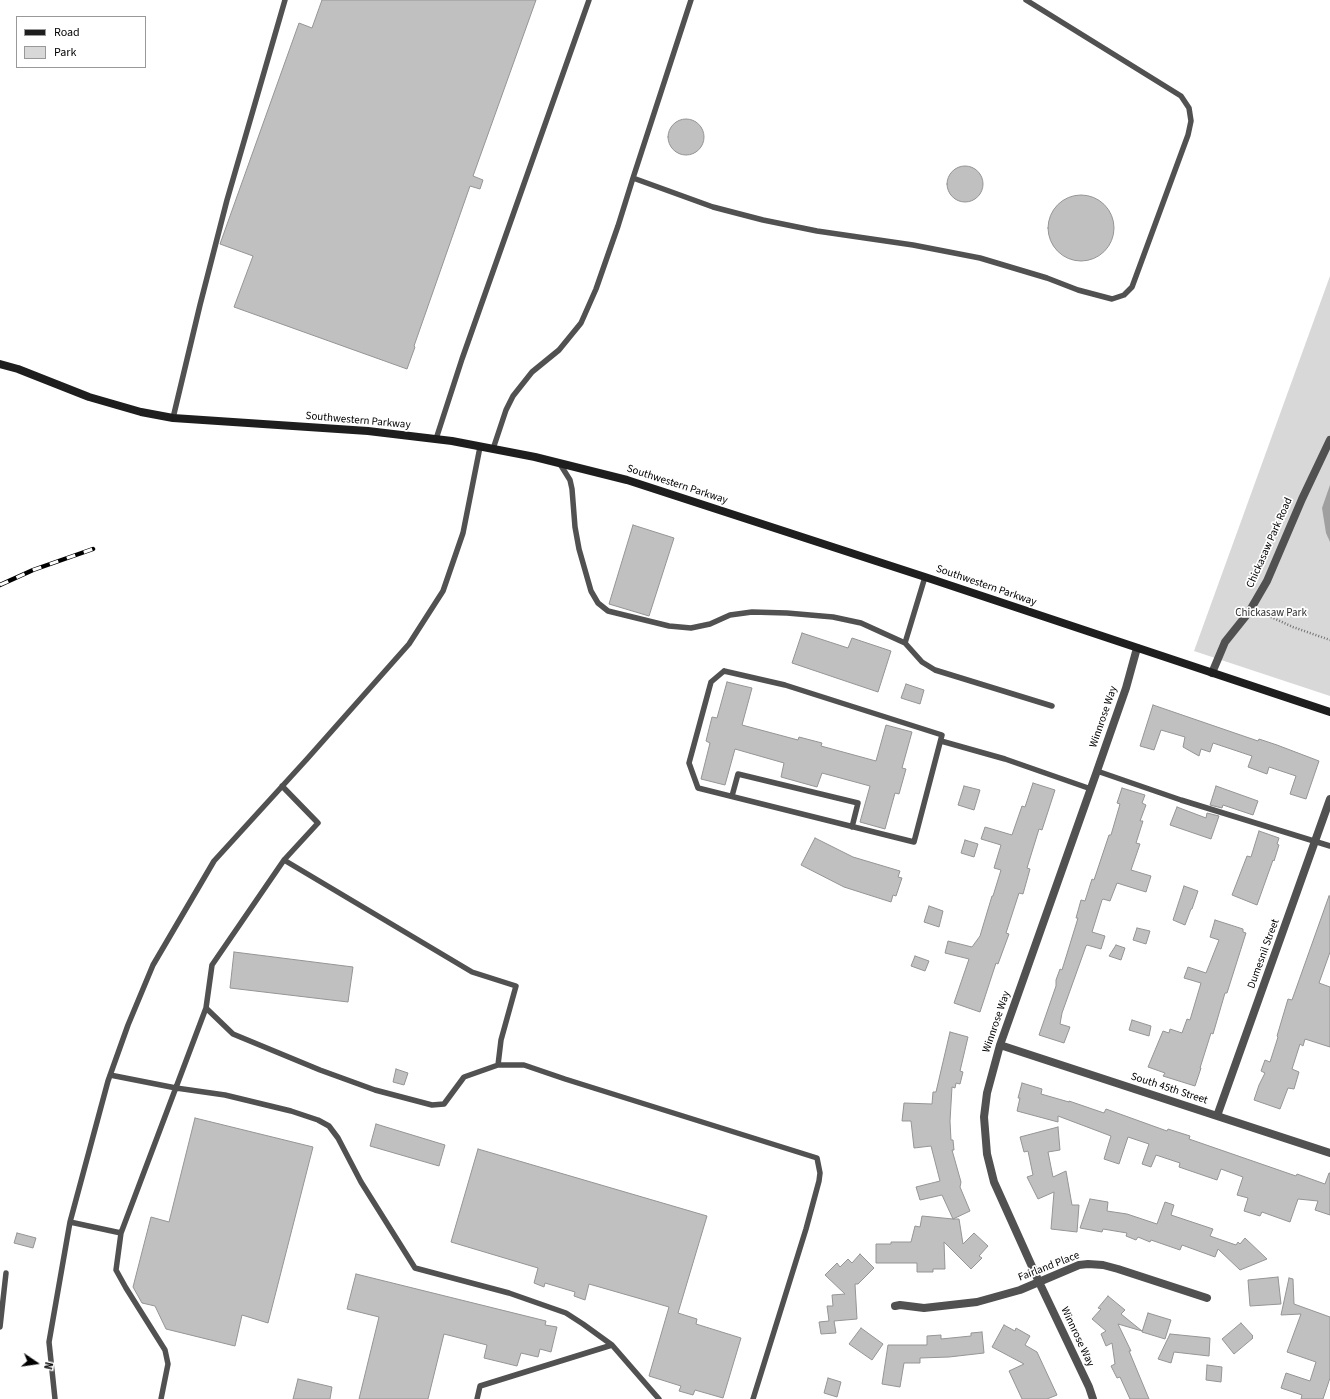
<!DOCTYPE html>
<html>
<head>
<meta charset="utf-8">
<style>
  body { margin:0 }
  #map { position:relative; width:1330px; height:1399px; overflow:hidden; background:#fff; font-family:"Source Sans 3",sans-serif }
  canvas { display:block }
  .legend { position:absolute; left:16px; top:16px; width:130px; height:52px; box-sizing:border-box; background:#fff; border:1px solid #999; margin:0; padding:5px 7px; list-style:none; font-size:12px; color:#000 }
  .legend li { display:flex; align-items:center; gap:8px; height:20px }
  .legend b { width:20px; border:1px solid #999 }
  .north { position:absolute; left:16px; top:1343px; width:40px; height:40px; -webkit-text-stroke:3px #fff; paint-order:stroke; rotate:103deg; font-size:11px; font-weight:700; line-height:16px; text-align:center; color:#000 }
  .north::after { content:''; display:block; margin:auto; width:14px; height:18px; background:#000; clip-path:polygon(50% 0,100% 100%,50% 72%,0 100%) }
</style>
</head>
<body>
<div id="map">
<canvas width="1330" height="1399"></canvas>
<ul class="legend">
<li><b style="height:5px;background:#1e1e1e"></b>Road</li>
<li><b style="height:11px;background:#d8d8d8"></b>Park</li>
</ul>
<div class="north">N</div>
</div>
<script>
const ctx = document.querySelector('canvas').getContext('2d');
ctx.lineJoin = 'round';
function paint(path, color) { ctx.fillStyle = color; ctx.fill(path, 'evenodd'); }
const poly = rows => new Path2D(rows.map(r => 'M' + r).join(''));
function stroke(path, color, width, dash) { ctx.strokeStyle = color; ctx.lineWidth = width; ctx.lineCap = dash ? 'butt' : 'round'; ctx.setLineDash(dash || []); ctx.stroke(path); }
function drawText(font, color, halo, rows, align = 'center') {
  ctx.font = font + ' "Source Sans 3",sans-serif'; ctx.lineWidth = 3.5; ctx.setLineDash([]); ctx.textBaseline = 'middle'; ctx.strokeStyle = halo; ctx.fillStyle = color; for (const [text, x, y, turn = 0] of rows) {
    ctx.save(); ctx.translate(x, y); ctx.rotate((+turn || 0) * Math.PI / 180); ctx.textAlign = isNaN(turn) ? turn : align; if (halo) ctx.strokeText(text, 0, 0); ctx.fillText(text, 0, 0); ctx.restore();
  }
}
paint(poly([
  [1330,276,1330,696,1194,651]
]), '#d8d8d8');
paint(poly([
  [1330,485,1330,542,1326,533,1322,508]
]), '#9f9f9f');
const building = poly([
  [322,0,536,0,473,176,483,180,480,189,470,186,414,346,415,347,407,369,234,307,253,256,220,244,299,23,312,28,322,0],
  '668 137a18 18 0 1 1 36 0a18 18 0 1 1-36 0Z',
  '947 184a18 18 0 1 1 36 0a18 18 0 1 1-36 0Z',
  '1048 228a33 33 0 1 1 66 0a33 33 0 1 1-66 0Z',
  [633,525,674,538,649,616,609,604,633,525],
  [802,633,848,648,852,638,891,651,878,692,792,663,802,633],
  [727,682,752,688,742,725,798,740,799,737,822,743,821,746,876,761,886,725,912,732,902,768,906,769,899,794,895,793,885,829,860,822,870,786,822,773,817,787,781,777,784,763,735,749,725,785,701,779,710,743,706,741,712,717,717,718,727,682],
  [906,684,924,690,920,704,901,698,906,684],
  [1153,705,1258,741,1259,739,1277,745,1319,761,1306,799,1290,794,1296,776,1269,767,1267,774,1248,767,1252,756,1213,743,1210,752,1201,749,1199,756,1183,747,1185,737,1161,730,1154,750,1140,746,1153,705],
  [1033,783,1055,790,1042,830,1039,829,1027,868,1030,869,1023,894,1019,893,1006,933,1009,934,998,964,996,963,980,1012,954,1003,969,959,945,953,948,941,972,947,980,936,992,896,993,896,1001,870,994,868,1001,845,981,839,985,827,1012,835,1022,806,1025,807,1033,783],
  [964,786,980,790,974,810,958,805,964,786],
  [1216,786,1258,801,1253,815,1223,805,1222,808,1210,805,1216,786],
  [1122,788,1145,795,1142,803,1146,805,1140,821,1143,821,1136,843,1140,844,1131,870,1151,876,1146,892,1117,883,1110,901,1103,899,1102,900,1092,932,1105,936,1101,949,1087,945,1086,946,1062,1013,1060,1024,1070,1027,1064,1043,1039,1035,1056,986,1056,980,1060,969,1062,970,1078,918,1076,918,1081,900,1085,901,1092,879,1094,880,1109,835,1111,835,1120,804,1117,803,1122,788],
  [1177,807,1206,818,1207,813,1219,816,1211,839,1170,825,1177,807],
  [1259,831,1279,838,1277,844,1279,845,1274,861,1273,860,1257,905,1232,895,1247,856,1251,857,1259,831],
  [815,838,853,857,900,871,898,877,902,878,896,896,893,895,891,902,844,887,801,865,815,838],
  [965,840,978,844,974,857,961,853,965,840],
  [1184,886,1198,891,1192,909,1191,909,1185,925,1173,920,1184,886],
  [1329,896,1330,896,1330,952,1319,983,1330,987,1330,1047,1305,1039,1303,1046,1300,1044,1292,1069,1299,1072,1294,1089,1288,1088,1280,1109,1254,1100,1259,1085,1265,1073,1261,1071,1265,1060,1270,1062,1278,1037,1277,1036,1288,999,1292,1000,1329,896],
  [929,906,943,911,939,927,924,922,929,906],
  [1215,920,1243,929,1243,932,1246,933,1227,993,1225,993,1213,1034,1211,1033,1200,1068,1201,1068,1195,1086,1163,1076,1165,1073,1148,1067,1163,1031,1169,1033,1170,1029,1182,1033,1187,1019,1190,1020,1201,983,1184,978,1188,967,1206,973,1219,940,1210,937,1215,920],
  [1137,928,1150,931,1146,944,1133,940,1137,928],
  [1116,945,1125,948,1121,960,1109,956,1116,945],
  [234,952,353,967,348,1002,230,988,234,952],
  [915,956,929,961,925,971,911,966,915,956],
  [1132,1020,1151,1026,1149,1036,1129,1030,1132,1020],
  [950,1032,968,1037,960,1071,963,1072,960,1084,956,1083,955,1088,952,1087,950,1121,951,1140,953,1140,954,1150,952,1150,961,1182,960,1187,970,1211,953,1219,959,1219,963,1244,974,1233,988,1246,979,1256,982,1258,971,1269,944,1242,945,1269,933,1269,933,1272,917,1272,917,1263,876,1263,876,1244,891,1244,891,1242,911,1242,915,1226,920,1227,922,1216,953,1219,942,1195,920,1200,916,1187,940,1181,931,1146,914,1148,911,1121,902,1121,904,1103,932,1104,933,1092,936,1092,950,1032],
  [396,1069,408,1073,404,1085,393,1082,396,1069],
  [1022,1083,1042,1089,1041,1094,1069,1102,1069,1101,1104,1113,1106,1109,1167,1131,1168,1129,1190,1136,1189,1139,1296,1176,1297,1174,1325,1184,1329,1173,1330,1173,1330,1215,1315,1210,1318,1201,1298,1199,1290,1222,1262,1212,1260,1216,1244,1211,1248,1198,1237,1195,1243,1177,1221,1169,1217,1180,1179,1167,1180,1163,1156,1155,1151,1167,1142,1164,1149,1144,1128,1137,1119,1164,1104,1159,1111,1136,1058,1116,1058,1122,1017,1111,1020,1098,1018,1098,1022,1083],
  [195,1118,313,1147,268,1323,242,1315,235,1346,166,1329,155,1306,142,1303,133,1287,151,1217,169,1222,195,1118],
  [376,1124,445,1145,439,1166,370,1146,376,1124],
  [1058,1127,1060,1150,1048,1152,1053,1177,1066,1171,1072,1205,1079,1205,1077,1232,1051,1229,1054,1192,1038,1199,1027,1177,1033,1175,1028,1151,1024,1152,1020,1137,1058,1127],
  [478,1149,707,1216,678,1313,697,1319,696,1324,741,1338,723,1398,695,1390,693,1395,679,1391,681,1386,649,1376,669,1307,589,1284,585,1300,574,1296,575,1292,545,1283,544,1287,534,1283,538,1268,451,1242,478,1149],
  [1090,1199,1108,1202,1107,1211,1127,1214,1157,1224,1165,1202,1174,1205,1171,1215,1213,1229,1210,1236,1236,1245,1238,1242,1240,1244,1245,1238,1267,1259,1240,1270,1218,1249,1215,1257,1182,1245,1180,1250,1151,1240,1150,1242,1138,1237,1136,1240,1126,1236,1127,1233,1103,1229,1102,1232,1080,1228,1090,1199],
  [17,1233,36,1238,33,1248,14,1243,17,1233],
  [860,1254,874,1268,858,1284,855,1284,857,1319,834,1321,836,1333,821,1334,819,1322,829,1321,827,1306,833,1306,832,1295,845,1294,825,1275,837,1263,840,1267,848,1259,852,1263,860,1254],
  [356,1274,546,1321,545,1325,557,1327,551,1352,540,1349,538,1357,521,1353,517,1366,484,1358,487,1345,444,1334,428,1399,359,1399,379,1317,347,1309,356,1274],
  [1278,1277,1281,1304,1250,1306,1248,1280,1278,1277],
  [1289,1278,1293,1279,1294,1304,1330,1317,1330,1378,1323,1399,1301,1399,1302,1395,1281,1388,1286,1373,1310,1381,1316,1362,1287,1352,1301,1314,1281,1315,1289,1278],
  [1108,1296,1125,1310,1121,1314,1142,1331,1118,1324,1131,1351,1129,1351,1149,1399,1130,1399,1120,1377,1117,1378,1111,1366,1115,1364,1112,1343,1106,1346,1101,1334,1106,1331,1092,1319,1101,1309,1098,1308,1108,1296],
  [1148,1313,1171,1320,1165,1339,1142,1332,1148,1313],
  [1241,1323,1253,1336,1252,1337,1253,1338,1234,1354,1222,1339,1241,1323],
  [1004,1325,1015,1331,1016,1328,1030,1336,1025,1345,1037,1352,1057,1395,1047,1399,1022,1399,1009,1371,1024,1364,992,1347,1004,1325],
  [861,1328,883,1344,872,1360,849,1344,861,1328],
  [982,1332,984,1353,949,1357,920,1358,920,1363,904,1363,900,1387,882,1384,888,1345,927,1345,927,1336,941,1335,941,1339,971,1336,971,1333,982,1332],
  [1170,1334,1210,1338,1209,1356,1174,1352,1171,1363,1158,1359,1170,1334],
  [1207,1365,1222,1367,1221,1382,1206,1380,1207,1365],
  [828,1378,841,1382,837,1397,824,1393,828,1378],
  [298,1379,332,1387,330,1399,293,1399,298,1379]
]);
paint(building, '#c0c0c0');
stroke(building, '#959595', 1);
stroke(poly([
  [1260,612,1293,627,1330,640]
]), '#737373', 2.5, [1, 2]);
stroke(poly([
  [691,0,633,178,713,207,763,220,817,231,913,245,980,258,1047,278,1078,290,1112,299,1124,295,1132,287,1188,135,1191,121,1189,108,1181,96,1026,0],
  [173,418,200,305,227,200,285,0],
  [436,439,462,359,589,0],
  [493,449,506,410,513,396,532,372,559,350,581,323,596,289,618,226,633,178],
  [560,464,570,480,572,489,575,527,579,549,591,591,598,603,608,611,669,626,691,628,710,624,730,615,752,612,787,613,833,617,861,623,905,643,922,662,935,670,1052,706],
  [905,643,925,577],
  [724,671,785,685,942,735,914,842,698,788,689,763,711,682,724,671],
  [941,741,1005,759,1091,789],
  [1097,771,1181,800,1330,846],
  [282,786,318,823,284,860,472,972,516,986,501,1040,498,1065],
  [732,796,738,774,858,803,852,827],
  [284,860,212,965,206,1008,233,1034,320,1070,375,1090,432,1105,444,1104,464,1077,498,1065,524,1065,565,1079,817,1158,820,1173,819,1181,806,1229,753,1399],
  [110,1075,176,1088,225,1095,291,1111,318,1120,329,1126,338,1138,361,1182,415,1268,509,1293,566,1313,583,1324,612,1345,659,1399],
  [70,1222,121,1233],
  [0,1327,6,1273],
  [55,1399,49,1342,70,1222,108,1081,128,1025,153,965,214,861,307,759,409,644,443,591,463,533,480,447],
  [161,1399,168,1364,165,1350,126,1288,116,1270,121,1233,206,1008],
  [477,1399,480,1386,612,1345]
]), '#515151', 5.5);
stroke(poly([
  [1212,673,1225,642,1249,612,1267,581,1302,499,1330,440],
  [1000,1045,1330,1153],
  [1217,1116,1330,799],
  [895,1306,900,1305,924,1308,977,1302,1020,1290,1079,1265,1088,1264,1103,1265,1118,1269,1207,1298],
  [1093,1399,1089,1387,1039,1282,994,1182,987,1154,984,1117,987,1093,1000,1045,1097,771,1126,688,1137,648]
]), '#515151', 8);
stroke(poly([
  [0,364,18,369,89,397,141,412,173,418,368,431,452,441,535,457,627,480,925,577,1330,712]
]), '#1e1e1e', 8);
const rail = poly([
  [0,585,33,570,93,549]
]);
stroke(rail, '#000', 4.5);
stroke(rail, '#fff', 3, [9]);
drawText('11px', '#000', '#fff', [
  ["Southwestern Parkway",358,421,5],
  ["Southwestern Parkway",677,485,18],
  ["Chickasaw Park Road",1270,543,-66],
  ["Southwestern Parkway",986,586,19],
  ["Winnrose Way",1104,717,-71],
  ["Dumesnil Street",1264,954,-70],
  ["Winnrose Way",997,1022,-71],
  ["South 45th Street",1169,1089,18],
  ["Fairland Place",1049,1267,-21],
  ["Winnrose Way",1077,1337,65]
]);
drawText('11px', '#2f2f2f', '#fff', [
  ["Chickasaw Park",1271,614]
]);
</script>
</body>
</html>
